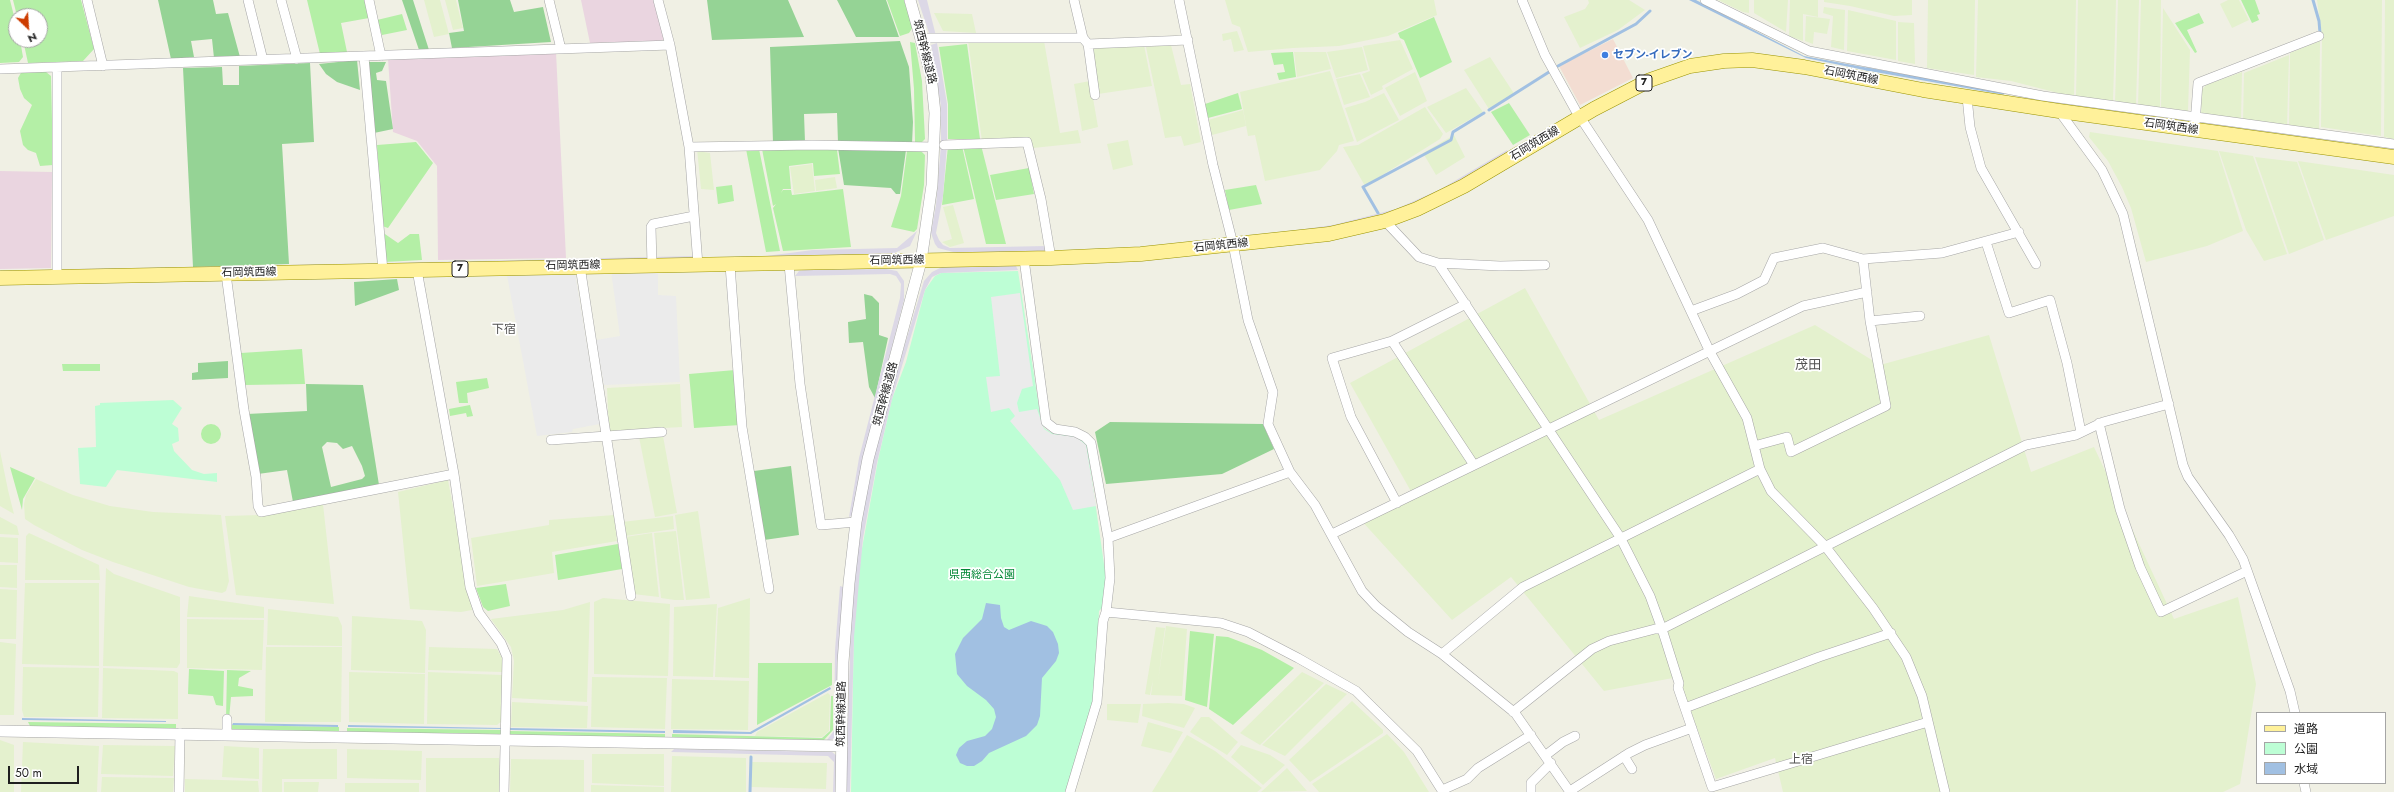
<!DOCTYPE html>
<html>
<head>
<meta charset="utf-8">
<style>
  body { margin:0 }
  #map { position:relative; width:2394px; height:792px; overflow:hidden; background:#f0f0e4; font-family:Jost,"Noto Sans JP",sans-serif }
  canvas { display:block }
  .legend { position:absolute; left:2256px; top:712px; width:130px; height:72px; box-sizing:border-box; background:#fff; border:1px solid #a5a5a5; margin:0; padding:5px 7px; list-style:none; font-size:12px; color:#1f1f1f }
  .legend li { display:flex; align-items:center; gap:8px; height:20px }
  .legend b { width:20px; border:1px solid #a5a5a5 }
  .north { position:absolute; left:8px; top:8px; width:40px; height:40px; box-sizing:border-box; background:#fff; border:1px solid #a5a5a5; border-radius:50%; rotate:155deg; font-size:11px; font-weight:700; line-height:16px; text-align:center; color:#1f1f1f }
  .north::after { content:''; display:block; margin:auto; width:14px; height:18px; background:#cd3c00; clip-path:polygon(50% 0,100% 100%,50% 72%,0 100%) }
  .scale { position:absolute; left:8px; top:766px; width:71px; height:18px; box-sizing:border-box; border:2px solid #1f1f1f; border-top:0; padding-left:5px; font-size:12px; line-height:14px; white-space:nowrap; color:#1f1f1f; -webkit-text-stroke:3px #fff; paint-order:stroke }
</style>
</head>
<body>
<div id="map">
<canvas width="2394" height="792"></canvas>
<ul class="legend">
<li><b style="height:5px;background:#fff19a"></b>道路</li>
<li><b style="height:11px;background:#bdfed5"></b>公園</li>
<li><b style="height:11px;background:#a1c0e2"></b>水域</li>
</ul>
<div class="north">N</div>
<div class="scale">50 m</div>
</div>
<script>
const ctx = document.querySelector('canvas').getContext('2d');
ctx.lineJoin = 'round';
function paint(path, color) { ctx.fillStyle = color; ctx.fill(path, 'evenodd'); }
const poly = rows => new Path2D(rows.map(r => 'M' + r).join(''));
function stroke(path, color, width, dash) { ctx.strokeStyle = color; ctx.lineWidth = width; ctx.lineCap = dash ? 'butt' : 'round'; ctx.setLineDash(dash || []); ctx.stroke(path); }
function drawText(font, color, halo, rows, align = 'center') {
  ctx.font = font + ' Jost,"Noto Sans JP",sans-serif'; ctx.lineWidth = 3.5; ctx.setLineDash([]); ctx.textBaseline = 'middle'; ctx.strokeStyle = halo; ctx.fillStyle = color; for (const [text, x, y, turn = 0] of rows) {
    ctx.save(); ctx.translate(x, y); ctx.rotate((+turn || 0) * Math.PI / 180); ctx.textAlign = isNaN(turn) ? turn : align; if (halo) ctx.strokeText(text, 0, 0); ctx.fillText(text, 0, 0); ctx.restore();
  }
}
paint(poly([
  [1613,39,1633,78,1580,105,1559,66]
]), '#f3ddd2');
paint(poly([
  [581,0,654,0,664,39,661,41,590,43],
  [556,52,566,258,438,260,437,166,417,141,393,132,388,59],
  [0,171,52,172,51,268,0,269]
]), '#ead5e0');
paint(poly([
  [424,0,440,0,449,34,434,37],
  [445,0,456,0,463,28,453,30],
  [1225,0,1434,0,1437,15,1388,36,1339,46,1293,48,1248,52,1240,27,1232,24],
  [1588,0,1629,0,1645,10,1618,30,1580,48,1564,17,1585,9,1589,3],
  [1718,0,1749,0,1749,13,1743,12],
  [1754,0,1788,0,1786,32,1754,13],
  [1790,0,1818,0,1818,17,1803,14,1803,41,1789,36],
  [1824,0,1912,0,1912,15,1894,16,1850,6,1824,2],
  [1928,0,1975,0,1974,75,1927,68],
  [1978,0,2076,0,2074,97,2011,81,1976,77],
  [2078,0,2116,0,2113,101,2076,97],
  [2118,0,2139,0,2136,105,2115,103],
  [2141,0,2161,0,2160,108,2138,106],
  [2228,0,2239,0,2249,20,2232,28,2220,4],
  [2317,0,2382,0,2381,136,2321,127,2322,35],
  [2385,0,2394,0,2394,139,2384,137],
  [1824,7,1845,10,1844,50,1831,47,1833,16,1823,13],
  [2163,8,2190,50,2188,111,2161,107],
  [1848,10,1896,21,1896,60,1847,51],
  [934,13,972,14,976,33,943,31],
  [1806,16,1830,19,1827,34,1814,32,1813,44,1805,41],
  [1898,22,1914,23,1915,64,1898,61],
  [1237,31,1244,50,1234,52,1231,39,1223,41,1222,34],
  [1400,40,1413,69,1382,86,1383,89,1371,95,1362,74,1370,71,1363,46],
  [968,41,1044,41,1060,133,1078,130,1081,143,1033,148,1030,138,982,141],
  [2320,41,2319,131,2289,128,2290,53],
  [1144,45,1152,86,1098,94,1090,49],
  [1171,45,1181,85,1190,84,1201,142,1184,146,1181,136,1165,138,1146,47],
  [1362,47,1368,70,1336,78,1327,52],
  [1294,52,1326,52,1331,69,1297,77],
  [2289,55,2287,128,2243,123,2244,73],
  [1490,57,1515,95,1489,109,1464,70],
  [1330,71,1354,141,1339,145,1337,151,1320,170,1265,181,1255,135,1248,136,1240,92],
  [1415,72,1427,101,1400,116,1385,88],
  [2242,72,2241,121,2201,116,2202,90,2206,85],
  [1360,74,1370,97,1344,105,1336,79],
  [1090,81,1098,127,1082,131,1074,84],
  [1466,88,1483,112,1446,133,1427,107],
  [1384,93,1399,120,1357,142,1345,108,1365,102],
  [1425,107,1443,134,1440,139,1365,186,1343,147,1358,145],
  [1243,110,1246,126,1212,135,1208,120],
  [2090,132,2218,151,2243,231,2207,246,2146,262,2131,208,2122,187,2108,161,2089,137],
  [1454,135,1465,157,1436,175,1423,153],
  [1128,140,1133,165,1113,170,1107,144],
  [697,149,703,149,704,152,710,153,714,190,701,189],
  [2219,151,2253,156,2287,254,2264,261,2246,230],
  [2255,157,2297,162,2324,240,2289,254],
  [2298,161,2394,175,2394,216,2326,240],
  [812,164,815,191,794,194,790,167],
  [835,177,837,188,816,191,815,180],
  [953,205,964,243,950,247,942,242,952,239,943,207],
  [1525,288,1599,420,1815,325,1880,365,1989,335,2031,472,2094,447,2174,619,2238,597,2256,684,2240,784,2223,792,1783,792,1775,758,1716,779,1678,677,1604,691,1511,577,1452,620,1359,518,1413,495,1350,383],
  [680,384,682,427,609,431,607,388],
  [663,436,677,513,655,517,639,437],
  [0,451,8,490,14,514,0,506],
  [36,479,73,495,110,506,153,512,221,515,229,581,226,591,222,593,189,587,113,562,82,550,34,525,25,519,24,504,26,495],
  [448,480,472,610,461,612,410,609,398,492],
  [323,504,334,604,236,595,225,516,260,515],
  [698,511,710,598,686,600,675,515],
  [614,515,617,541,552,552,554,573,477,586,471,538,549,525,549,520],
  [673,516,674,529,625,536,622,522],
  [0,517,17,526,19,535,0,534],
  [676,531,684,600,675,600,661,598,654,533],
  [29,533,99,565,100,580,25,580,26,536],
  [652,533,659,597,633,594,625,537],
  [0,537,18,538,18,563,0,562],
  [0,565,17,565,17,588,0,587],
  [106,568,114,574,180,597,180,663,177,668,103,666],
  [25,583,99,583,99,666,22,664],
  [0,589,17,590,16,639,0,639],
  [189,596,264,607,264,618,187,617],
  [603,598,670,604,668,676,594,674,594,602],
  [750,598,749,678,715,677,718,608],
  [590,602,587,702,512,698,514,661,511,647,491,619,563,610],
  [717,604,713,677,673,676,674,607],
  [268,609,338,617,342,626,342,646,267,645],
  [352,616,422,621,426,630,425,673,351,670],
  [187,619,264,620,262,670,187,668],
  [1166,626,1187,629,1182,696,1151,695,1153,680,1150,695,1145,694,1156,627,1165,628,1158,681],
  [0,642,16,644,14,715,0,715],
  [266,647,342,647,341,722,265,722],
  [429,647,497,649,502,658,503,672,428,670],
  [23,667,99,668,98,717,24,717,22,710],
  [103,668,174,671,178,673,178,719,102,718],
  [349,672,425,674,424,724,349,722],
  [428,672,502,675,503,720,497,725,427,724],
  [1302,672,1324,683,1260,745,1240,733],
  [592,677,667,678,665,729,591,727],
  [672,679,749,681,748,730,671,729],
  [1326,684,1347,694,1285,756,1262,745],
  [828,693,830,695,829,731,822,737,755,736,757,732],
  [1352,701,1383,730,1383,733,1310,782,1289,760],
  [512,702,588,706,587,728,511,727],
  [1168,703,1184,704,1195,708,1184,728,1142,716,1143,704],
  [1107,704,1141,704,1138,723,1107,720],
  [1201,717,1209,717,1238,742,1227,755,1190,732],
  [1148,722,1183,732,1171,753,1141,746],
  [1387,734,1404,752,1429,792,1319,792,1312,784],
  [1187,735,1215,751,1262,788,1257,792,1152,792],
  [0,740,14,745,14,792,0,792],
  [23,742,99,746,97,792,21,792],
  [103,745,175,746,173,776,101,774],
  [1241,745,1270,755,1285,765,1263,785,1231,757],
  [224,746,259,748,259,779,222,777],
  [263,749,337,749,337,779,282,779,282,792,262,792],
  [347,749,422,751,421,780,347,778],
  [592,754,664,754,664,786,592,783],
  [672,756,746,758,746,792,671,792],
  [426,758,499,758,499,792,426,792],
  [511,759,584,760,584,792,510,792],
  [752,762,827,763,826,789,751,787],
  [1287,768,1307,791,1261,792],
  [102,777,174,778,173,792,101,792],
  [185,779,258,781,259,792,185,792],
  [284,782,319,782,318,792,284,792],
  [345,783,419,783,419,792,345,792],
  [591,785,664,787,664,792,591,792]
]), '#e4f1ce');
paint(poly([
  [0,0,10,0,16,24,16,40,20,40,23,57,19,62,0,63],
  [13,0,81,0,94,49,83,61,28,63,23,40,40,40,40,16,17,16],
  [307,0,366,0,369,18,341,23,347,52,320,54],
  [887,0,904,0,913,27,909,33,900,36],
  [2241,0,2255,0,2260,14,2257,15,2259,20,2252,23],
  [2199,13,2204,23,2187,30,2197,52,2195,53,2175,23],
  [402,14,407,30,382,35,377,20],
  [1434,17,1452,62,1420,78,1404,40,1400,38,1398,33],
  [910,42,915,43,922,81,925,139,921,143,915,142,914,89],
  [967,44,980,139,948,139,948,104,939,47],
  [1293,52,1296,77,1279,80,1277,73,1285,72,1283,64,1274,65,1271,53],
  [22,71,46,72,51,76,53,165,40,166,36,153,28,150,23,145,20,131,32,105,24,98,20,89,18,78],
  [1238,93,1242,109,1208,118,1205,104],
  [1509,103,1530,135,1513,145,1491,112],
  [416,142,433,163,388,228,382,226,377,145],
  [981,145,1006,244,986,244,963,146],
  [948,146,962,146,974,199,942,205],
  [746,149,759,149,780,251,766,252],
  [762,149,837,150,840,174,814,176,813,163,789,166,791,189,783,189,781,193,783,190,791,190,792,195,843,189,851,247,783,251,773,208,776,204,773,206],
  [920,150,925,155,924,185,917,229,914,232,891,227,901,196,907,151],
  [1029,168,1034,194,996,200,990,175],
  [732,185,734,201,718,204,716,187],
  [1256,185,1262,204,1229,210,1225,190],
  [382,232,398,243,410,234,419,234,422,260,385,262],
  [302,349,305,384,245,385,241,353],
  [62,364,100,364,100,371,63,371],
  [735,370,740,425,694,428,689,374],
  [487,378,489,388,467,393,468,403,459,403,456,382],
  [470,405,473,416,467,417,466,413,450,416,449,409],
  '201 434a10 10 0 1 1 20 0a10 10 0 1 1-20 0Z',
  [10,467,35,478,23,499,22,510],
  [618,544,622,569,558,580,555,555],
  [506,584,510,606,488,611,483,607,476,588],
  [1190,631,1214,634,1207,707,1185,700],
  [1216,636,1228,637,1262,650,1294,668,1233,725,1209,709],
  [758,663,832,663,832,685,757,725],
  [189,669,224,671,223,706,216,705,213,696,188,694],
  [227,670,251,671,239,678,238,686,253,689,253,696,231,697,229,719,226,719],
  [831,696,833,696,833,730,824,740,672,738,672,734,822,738,830,731],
  [28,722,176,724,176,729,30,726],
  [232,725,339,727,339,732,232,729],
  [347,728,502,730,502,734,347,732],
  [510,731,665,734,665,738,510,735]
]), '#b4efa6');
paint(poly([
  [158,0,213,0,216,14,228,13,240,57,214,58,212,39,191,41,194,57,171,59],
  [402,0,413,0,429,50,419,50],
  [458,0,510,0,514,12,543,7,551,42,452,48,449,33,464,31],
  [707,0,788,0,804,37,712,40],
  [837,0,886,0,899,37,856,37],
  [900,41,909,67,913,122,912,144,838,143,837,113,804,114,805,142,773,143,770,47],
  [357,60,360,90,337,82,326,74,319,64],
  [368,62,386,62,382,71,376,73,377,80,386,81,393,129,374,133],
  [310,63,314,142,282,144,289,264,193,267,183,68,222,67,223,85,239,85,239,66],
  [838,148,906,150,900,194,896,194,891,188,844,185],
  [397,279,399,290,355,306,354,282],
  [864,294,872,296,879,303,879,335,888,338,875,398,869,387,863,342,849,343,848,322,866,319],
  [228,361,228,378,192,380,192,373,198,372,198,363],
  [306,384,363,385,379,485,293,502,287,470,258,474,247,414,307,411],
  [327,442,337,443,343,449,352,446,362,466,365,476,362,479,331,487,322,447],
  [1110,422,1263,424,1274,449,1222,474,1106,484,1095,432],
  [791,466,799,535,764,540,754,471]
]), '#95d395');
paint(poly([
  [1018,271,1041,420,1044,428,1052,433,1078,436,1087,445,1106,578,1103,607,1099,611,1096,693,1066,792,851,792,854,627,861,554,878,460,892,399,906,362,925,290,935,276,941,273],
  [173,400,182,408,172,424,178,428,179,441,172,444,174,451,192,470,204,474,217,473,217,482,117,470,106,487,80,484,78,448,96,447,95,406,100,405,100,403]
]), '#bdfed5');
paint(poly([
  [611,271,658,272,658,295,676,296,680,382,604,385,596,340,620,336],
  [575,273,600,424,573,429,572,432,537,436,507,275],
  [1020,293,1033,386,1022,389,1017,403,1019,412,1037,409,1044,429,1052,434,1076,437,1086,445,1096,506,1073,510,1060,480,1010,421,1015,416,1009,408,991,412,986,377,1000,376,991,297]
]), '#ebebeb');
paint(poly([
  [918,0,927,0,936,36,929,33],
  [937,43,947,104,947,145,943,196,936,233,939,240,943,245,950,248,1046,246,1044,252,957,253,938,248,935,244,931,233,936,205,941,145,941,106,931,45],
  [1507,150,1508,153,1443,192,1400,210,1342,227,1276,233,1333,225,1396,209,1441,189],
  [917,231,910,246,890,255,703,258,766,256,813,250,897,248],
  [693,256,693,258,388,265,385,263],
  [378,263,71,272,70,269,193,267],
  [1016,266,1018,270,941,273,932,277,925,290,892,399,877,463,863,538,854,637,850,792,846,792,851,621,859,535,872,463,889,397,924,281,932,272,942,267],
  [886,269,897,271,904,281,904,300,868,440,853,515,849,517,859,458,900,298,901,284,896,276,890,274,795,276,799,271,805,270],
  [840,586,843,587,837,738,826,741,834,731,835,650],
  [674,749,832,752,837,756,836,792,833,792,834,762,828,756,671,752]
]), '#dcd8e6');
paint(poly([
  [1689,0,1696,0,1804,56,1869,68,1869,71,1806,58],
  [986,603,1000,605,1001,618,1004,627,1009,630,1031,621,1047,626,1053,632,1058,644,1059,653,1056,661,1042,678,1040,716,1037,725,1026,736,989,753,982,761,974,766,967,766,960,763,956,755,959,748,967,741,985,736,992,729,996,717,994,709,986,700,967,686,957,674,955,654,963,638,982,619],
  [830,687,831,689,751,734,673,733,673,730,750,732],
  [22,718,166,721,166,722,22,720],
  [233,723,338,725,338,727,232,725],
  [348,725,501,728,501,729,348,727],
  [510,728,665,731,665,733,510,730]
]), '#a1c0e2');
stroke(poly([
  [2313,0,2319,21,2320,33,2318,34],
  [1558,66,1636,24,1650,11],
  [1867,69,2003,93],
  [1489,110,1549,72],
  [1378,213,1363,187,1451,140,1453,132,1484,113],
  [750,792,751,757]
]), '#a1c0e2', 3);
const minor = poly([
  [87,0,103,66],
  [248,0,263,60],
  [281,0,297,59],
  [369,0,381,56],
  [549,0,561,49],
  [658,0,670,45,689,147,698,265],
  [1074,0,1083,38,1088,44,1188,40],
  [1179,0,1213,165,1233,244,1248,320,1273,392,1268,424,1290,472,1315,505,1362,591,1376,606,1408,632,1442,654,1515,713,1570,792],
  [1522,0,1545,55,1576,111,1648,220,1710,352,1747,418,1760,469,1771,491,1825,546,1873,608,1906,657,1922,696,1945,792],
  [1705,0,1809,51,2043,96,2394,144],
  [922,38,1083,38],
  [1088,44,1095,95],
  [364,57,383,271],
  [57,68,57,277],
  [0,69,670,45],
  [1967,97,1970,127,1981,168,2036,264],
  [2059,111,2102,170,2123,214,2183,465,2188,477,2229,535,2243,559,2290,691,2295,713],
  [2195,124,2198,83,2319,36],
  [944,145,1027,142,1041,199,1051,258],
  [689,147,812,145,934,147],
  [1385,221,1419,257,1438,263,1500,266,1545,265],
  [1986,242,2009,313,2050,300,2067,363,2081,432],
  [1024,259,1046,422,1055,429,1075,432,1085,437,1091,443,1108,538,1110,578,1106,612,1103,621,1097,702,1070,792],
  [1438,263,1620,537,1650,596,1662,629,1679,683,1678,688,1712,787,1928,722],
  [789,264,800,384,821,525,856,522],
  [652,265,651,227,653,224,694,216],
  [730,265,742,427,769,589],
  [580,266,631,596],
  [417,270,454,474,470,587,479,613,501,643,507,657,504,792],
  [226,274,244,410,256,477,258,506,261,512,454,474],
  [1691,311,1737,294,1764,280,1774,258,1823,248,1863,259,1942,253,2019,232],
  [1870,321,1920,316],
  [1392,341,1474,465],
  [2099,423,2120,509,2140,567,2161,612,2247,571],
  [551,440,662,432],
  [1754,446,1787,437,1791,452,1886,406,1870,321,1863,259],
  [1397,503,1351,417,1332,358,1392,341,1466,304],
  [1332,534,1803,306,1867,292],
  [1108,538,1290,472],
  [1106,612,1221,623,1248,632,1298,658,1356,691,1417,751,1443,792],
  [1442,654,1523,587,1760,469],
  [1685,708,1819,657,1891,633],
  [1513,712,1592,649,1609,641,1655,629,1662,629,2026,445,2076,435,2103,422,2169,404],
  [227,734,227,719],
  [1546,755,1563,742,1575,736],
  [1624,756,1632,769],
  [2304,783,2306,792],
  [1442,790,1467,779,1478,768,1531,735],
  [1570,791,1629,753,1645,745,1692,728],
  [179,792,180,733],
  [1531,792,1531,783,1551,763]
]);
const tertiary = poly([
  [0,731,842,746],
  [841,792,843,662,849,583,856,522,868,459,921,261,932,185,935,113,931,75,910,0]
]);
const primary = poly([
  [0,278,1051,258,1141,254,1329,234,1385,221,1417,209,1464,186,1594,109,1650,80,1690,66,1724,61,1752,60,1804,67,1923,90,2059,111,2394,157]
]);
stroke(minor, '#a6a6a6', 10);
stroke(tertiary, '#a6a6a6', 12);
stroke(primary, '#999300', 15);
stroke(minor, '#fff', 9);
stroke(tertiary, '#fff', 11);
stroke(primary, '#fff19a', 14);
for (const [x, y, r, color] of [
  [1605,55,4,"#3f7fe0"]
]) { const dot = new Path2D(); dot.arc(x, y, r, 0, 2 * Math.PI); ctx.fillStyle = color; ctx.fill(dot); stroke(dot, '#fff', 1.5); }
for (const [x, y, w] of [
  [1644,83,16],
  [460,269,16]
]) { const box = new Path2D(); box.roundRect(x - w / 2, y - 8, w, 16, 3); ctx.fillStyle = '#fff'; ctx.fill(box); stroke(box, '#1f1f1f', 1); }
drawText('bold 10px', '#1f1f1f', null, [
  ["7",1644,83],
  ["7",460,269]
]);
drawText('11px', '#1f1f1f', '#fff', [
  ["筑西幹線道路",924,52,76],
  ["石岡筑西線",1851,76,11],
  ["石岡筑西線",2171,127,8],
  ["石岡筑西線",1535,144,-31],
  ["石岡筑西線",1221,246,-6],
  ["石岡筑西線",897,261,-1],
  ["石岡筑西線",573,266,-1],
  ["石岡筑西線",249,273,-1],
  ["筑西幹線道路",886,394,-75],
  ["筑西幹線道路",842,714,-89]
]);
drawText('bold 11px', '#366cbe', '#fff', [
  ["セブン-イレブン",1613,55]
], 'left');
drawText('11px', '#028734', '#fff', [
  ["県西総合公園",982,575]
]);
drawText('12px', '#525252', '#fff', [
  ["下宿",504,330],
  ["上宿",1801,760]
]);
drawText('13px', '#525252', '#fff', [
  ["茂田",1808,366]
]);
</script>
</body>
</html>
